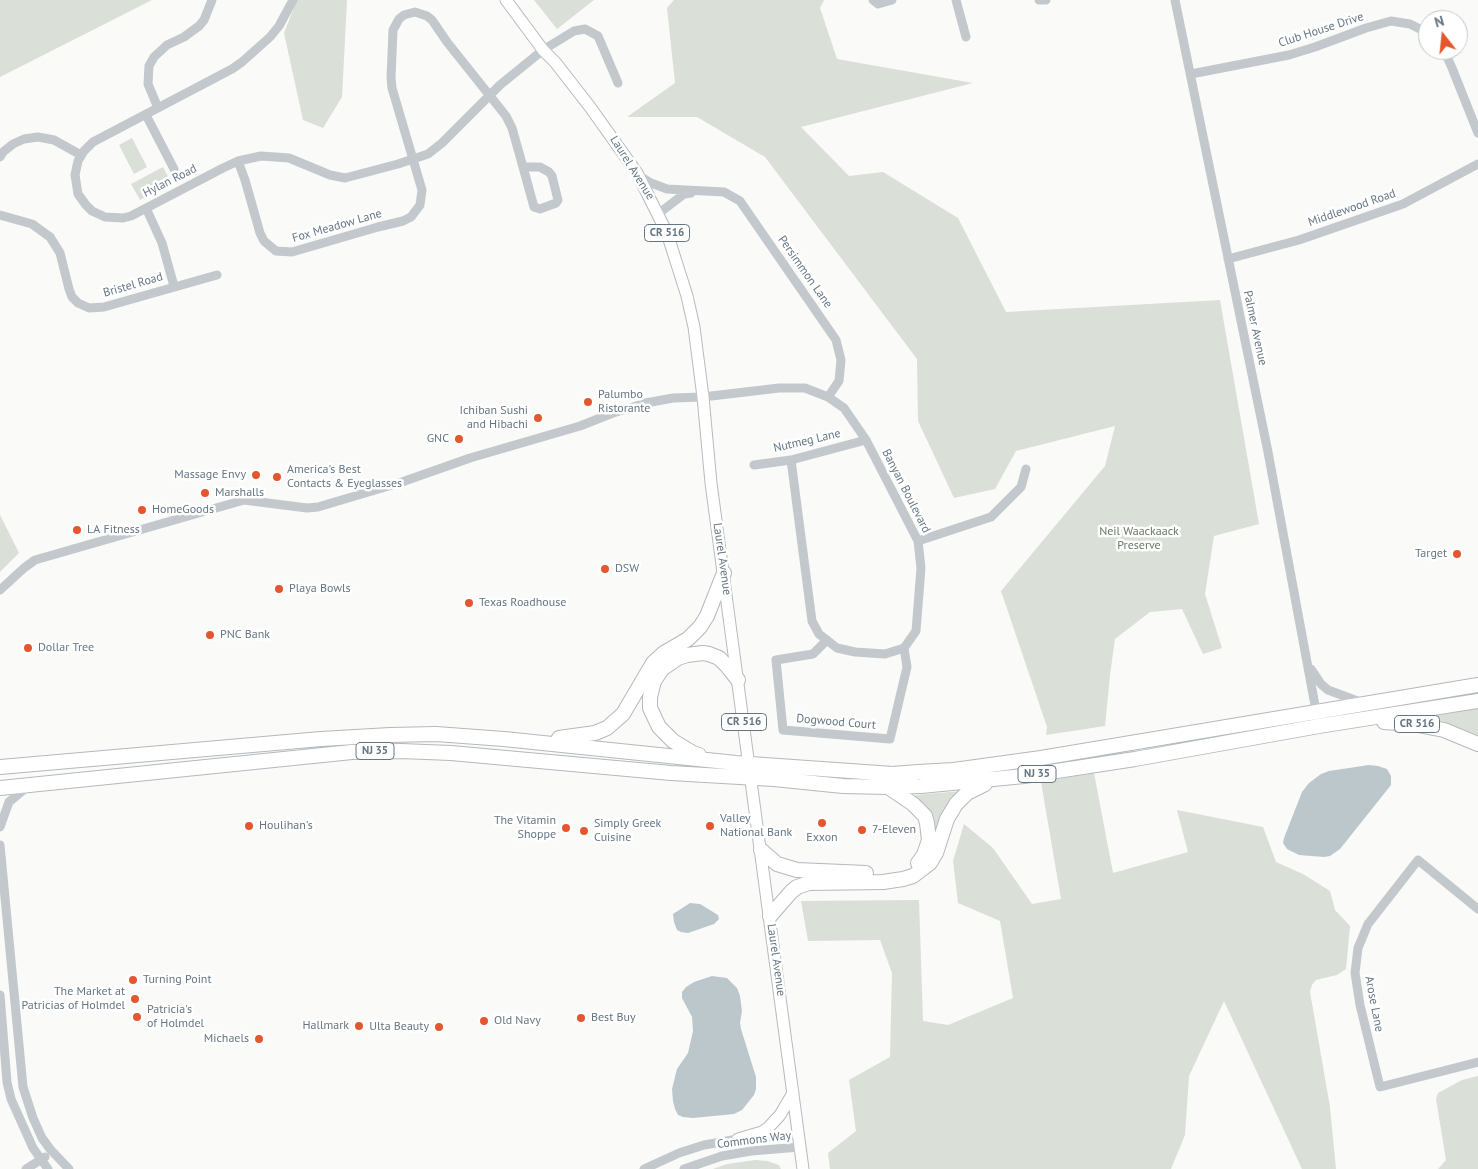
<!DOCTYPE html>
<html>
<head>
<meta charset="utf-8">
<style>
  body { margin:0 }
  #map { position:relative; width:1478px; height:1169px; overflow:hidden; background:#fafaf8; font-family:"PT Sans",sans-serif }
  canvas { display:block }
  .north { position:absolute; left:1418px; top:10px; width:50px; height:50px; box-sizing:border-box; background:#fff; border:1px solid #c1c8cd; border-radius:50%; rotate:344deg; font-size:14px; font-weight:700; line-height:20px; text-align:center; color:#657683 }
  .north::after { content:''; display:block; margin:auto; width:18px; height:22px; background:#e4572e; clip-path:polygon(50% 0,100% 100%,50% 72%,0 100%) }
</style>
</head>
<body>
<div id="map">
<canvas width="1478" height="1169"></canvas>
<div class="north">N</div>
</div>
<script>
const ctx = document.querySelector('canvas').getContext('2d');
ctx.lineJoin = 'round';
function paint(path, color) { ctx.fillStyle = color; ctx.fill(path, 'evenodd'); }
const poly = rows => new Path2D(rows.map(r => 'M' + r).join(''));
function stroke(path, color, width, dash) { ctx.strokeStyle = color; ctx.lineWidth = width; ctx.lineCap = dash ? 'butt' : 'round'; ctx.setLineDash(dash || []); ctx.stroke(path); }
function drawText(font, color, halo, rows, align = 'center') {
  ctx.font = font + ' "PT Sans",sans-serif'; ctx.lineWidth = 5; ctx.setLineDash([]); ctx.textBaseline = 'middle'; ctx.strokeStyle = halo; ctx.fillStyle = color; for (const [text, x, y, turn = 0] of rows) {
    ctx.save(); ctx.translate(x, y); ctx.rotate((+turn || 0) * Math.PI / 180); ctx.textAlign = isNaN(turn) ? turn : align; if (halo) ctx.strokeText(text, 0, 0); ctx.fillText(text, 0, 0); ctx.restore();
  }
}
paint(poly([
  [0,0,152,0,0,77],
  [297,0,347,0,342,97,323,128,303,120,284,33],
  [534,0,594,0,557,29],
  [674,0,824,0,820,8,837,59,973,83,801,127,849,176,883,172,958,218,1006,312,1220,300,1259,524,1214,536,1205,594,1222,648,1203,654,1182,609,1150,612,1115,639,1110,675,1105,726,1046,735,1047,727,1001,591,1105,466,1115,426,1016,451,995,489,954,498,918,421,917,359,765,157,697,117,627,117,675,83,667,8],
  [132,138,147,167,134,174,119,145],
  [163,167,172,184,140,200,131,184],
  [0,515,19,553,0,572],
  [1478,708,1478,735,1445,722,1433,720,1433,716],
  [1094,773,1113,873,1188,852,1177,810,1263,827,1276,862,1303,874,1330,891,1335,910,1350,926,1346,969,1337,975,1316,980,1312,985,1310,992,1330,1107,1336,1169,1302,1169,1224,1001,1189,1076,1185,1135,1171,1169,830,1169,828,1153,856,1131,849,1080,890,1057,892,973,880,940,808,941,801,901,919,900,923,1021,948,1025,1013,998,1000,921,958,903,953,861,964,824,993,848,1032,904,1061,899,1041,782],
  [962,791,936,840,914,798,915,795],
  [1478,1076,1478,1169,1438,1169,1446,1160,1436,1099,1438,1093,1462,1080],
  [755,1160,767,1161,779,1165,781,1169,713,1169,727,1164]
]), '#dadfd7');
paint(poly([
  [1369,765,1378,766,1387,769,1391,776,1391,785,1340,849,1330,856,1324,857,1299,855,1287,849,1283,843,1284,838,1302,792,1309,783,1321,774,1329,771],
  [690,903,700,904,718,915,719,919,714,924,688,933,681,932,677,930,674,922,673,914],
  [712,976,727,978,737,988,740,996,742,1011,740,1023,741,1029,756,1077,756,1089,754,1095,742,1110,734,1114,693,1118,683,1117,678,1115,675,1109,673,1101,672,1089,677,1069,688,1053,693,1031,692,1017,682,998,682,992,686,987,694,982]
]), '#bbc7cb');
const major = poly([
  [506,0,543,50,555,62,590,107,637,173,667,233,687,296,694,327,703,397,711,483,803,1169],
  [738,1139,762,1132,769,1127,780,1115,793,1093]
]);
const highway = poly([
  [1384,722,1413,724,1444,730,1478,744],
  [559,738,595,733,607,728,623,714,653,663,664,653,688,639,700,627,707,616,724,573],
  [699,755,693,753,673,741,659,727,650,708,650,697,654,681,662,669,678,658,687,655,703,653,709,654,719,658,727,666,738,680],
  [0,767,321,739,390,735,436,734,504,739,736,763,893,774,918,772,954,770,1041,758,1478,685],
  [888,787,913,804,925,816,927,823,929,840,924,855,918,863],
  [0,788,352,752,401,751,451,753,671,773,774,779,843,786,888,787,921,786,1024,776,1135,759,1319,726,1478,701],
  [761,850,777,864,797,870,866,873],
  [770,916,791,892,797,887,809,883,883,882,903,879,913,876,930,863,936,853,947,819,956,804,967,793,985,784]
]);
stroke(major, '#b5babe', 13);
stroke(highway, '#b4b9bd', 16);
stroke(poly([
  [293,0,279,26,270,37,242,62,232,69,93,142,84,151,78,161,75,175,78,194,86,205,92,211,105,217,123,218,131,216,223,168,238,161,261,156,289,158,330,175,345,178,398,164,428,154,442,143,500,85,543,50,574,31,585,29,598,36,618,83],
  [873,0,878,4,892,0],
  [956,0,966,37],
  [1039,0,1046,0],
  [1175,0,1268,452,1317,716],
  [1444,50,1452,68,1478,133],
  [1191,74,1289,55,1315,47,1366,28,1391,21,1410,24,1428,33],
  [158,108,148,84,149,66,154,57,167,45,184,37,199,26,204,20,212,0],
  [146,115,174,169],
  [0,157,3,152,13,144,24,139,38,137,54,140,81,155],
  [238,161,245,180,260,233,264,241,276,251,292,252,378,227,403,221,411,217,420,205,422,190,392,88,391,78,393,30,399,19,404,15,415,12,427,16,432,20,447,42,506,116,512,128,523,167],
  [523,167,540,167,549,172,552,176,558,200,556,203,540,209,534,207,523,167],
  [638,175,651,183,667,189,724,192,740,201,836,340,841,360,839,381,828,397],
  [146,208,162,243,174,286],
  [658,214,684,194,691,193],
  [0,215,32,224,50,237,60,253,69,289,72,297,78,303,89,308,104,307,217,275],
  [1228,259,1299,240,1403,204,1478,164],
  [754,465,791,460,866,440],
  [918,541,991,517,1021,487,1026,469],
  [0,590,24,568,35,560,244,500,307,508,318,507,402,482,470,458,580,426,613,413,646,403,673,398,703,397,779,388,805,388,828,397,844,408,866,440,918,541,921,568,916,631,904,648,885,654,855,652,837,648,819,634,812,621,791,460],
  [827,640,813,654,776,660,783,730,890,739,907,667,904,648],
  [1311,669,1321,684,1328,690,1363,703],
  [0,827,9,802,28,786],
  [0,845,23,1087,33,1118,42,1138,50,1149,69,1169],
  [1478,909,1418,860,1368,924,1358,948,1355,973,1360,1005,1380,1087,1478,1062],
  [0,995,7,1082,11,1099,33,1148,48,1169],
  [26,1169,45,1157],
  [644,1169,679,1153,704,1145,738,1139,798,1135],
  [684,1169,722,1156,751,1151,800,1147]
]), '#c3c8cc', 9);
stroke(major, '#fff', 11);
stroke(highway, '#fff', 14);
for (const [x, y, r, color] of [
  [588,402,5,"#e4572e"],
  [538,418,5,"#e4572e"],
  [459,439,5,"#e4572e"],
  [256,475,5,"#e4572e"],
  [277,477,5,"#e4572e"],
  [205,493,5,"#e4572e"],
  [142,510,5,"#e4572e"],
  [77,530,5,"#e4572e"],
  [1457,554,5,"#e4572e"],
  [605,569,5,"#e4572e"],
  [279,589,5,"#e4572e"],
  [469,603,5,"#e4572e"],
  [210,635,5,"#e4572e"],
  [28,648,5,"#e4572e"],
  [822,823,5,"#e4572e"],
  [249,826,5,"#e4572e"],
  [710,826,5,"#e4572e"],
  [566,828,5,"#e4572e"],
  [862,830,5,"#e4572e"],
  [584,831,5,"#e4572e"],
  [133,980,5,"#e4572e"],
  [135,999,5,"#e4572e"],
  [137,1017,5,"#e4572e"],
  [581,1018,5,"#e4572e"],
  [484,1021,5,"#e4572e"],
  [359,1026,5,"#e4572e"],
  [439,1027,5,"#e4572e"],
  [259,1039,5,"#e4572e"]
]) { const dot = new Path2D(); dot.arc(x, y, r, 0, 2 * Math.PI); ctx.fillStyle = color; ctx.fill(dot); stroke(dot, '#fff', 2); }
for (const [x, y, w] of [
  [667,233,45],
  [744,722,45],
  [1417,724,45],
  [375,751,38],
  [1037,774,38]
]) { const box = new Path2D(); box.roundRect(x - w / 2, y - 8.5, w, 17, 4); ctx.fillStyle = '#fff'; ctx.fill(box); stroke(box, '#657683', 1); }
drawText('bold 11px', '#657683', null, [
  ["CR 516",667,233],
  ["CR 516",744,722],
  ["CR 516",1417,724],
  ["NJ 35",375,751],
  ["NJ 35",1037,774]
]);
drawText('12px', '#657683', '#fff', [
  ["Club House Drive",1321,30,-18],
  ["Laurel Avenue",632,168,58],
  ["Hylan Road",170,181,-27],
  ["Middlewood Road",1352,208,-19],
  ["Fox Meadow Lane",337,226,-16],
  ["Persimmon Lane",805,272,55],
  ["Bristel Road",133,285,-16],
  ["Palmer Avenue",1255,328,78],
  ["Nutmeg Lane",807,441,-13],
  ["Banyan Boulevard",906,491,63],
  ["Laurel Avenue",722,559,82],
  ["Dogwood Court",836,722,5],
  ["Laurel Avenue",776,960,82],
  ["Arose Lane",1374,1004,79],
  ["Commons Way",754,1140,-7]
]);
drawText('12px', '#657683', '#fff', [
  ["Palumbo",598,395],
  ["Ristorante",598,409],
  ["Ichiban Sushi",528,411,"right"],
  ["and Hibachi",528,425,"right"],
  ["GNC",449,439,"right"],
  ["America's Best",287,470],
  ["Contacts & Eyeglasses",287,484],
  ["Massage Envy",246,475,"right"],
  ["Marshalls",215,493],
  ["HomeGoods",152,510],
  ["LA Fitness",87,530],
  ["Target",1447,554,"right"],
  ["DSW",615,569],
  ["Playa Bowls",289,589],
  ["Texas Roadhouse",479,603],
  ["PNC Bank",220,635],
  ["Dollar Tree",38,648],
  ["Valley",720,819],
  ["National Bank",720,833],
  ["The Vitamin",556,821,"right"],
  ["Shoppe",556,835,"right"],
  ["Simply Greek",594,824],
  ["Cuisine",594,838],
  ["Houlihan's",259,826],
  ["7-Eleven",872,830],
  ["Exxon",822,838,"center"],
  ["Turning Point",143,980],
  ["The Market at",125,992,"right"],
  ["Patricias of Holmdel",125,1006,"right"],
  ["Patricia's",147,1010],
  ["of Holmdel",147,1024],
  ["Best Buy",591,1018],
  ["Old Navy",494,1021],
  ["Hallmark",349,1026,"right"],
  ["Ulta Beauty",429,1027,"right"],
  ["Michaels",249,1039,"right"]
], 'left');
drawText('12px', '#687a64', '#fff', [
  ["Neil Waackaack",1139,532],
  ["Preserve",1139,546]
]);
</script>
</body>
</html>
